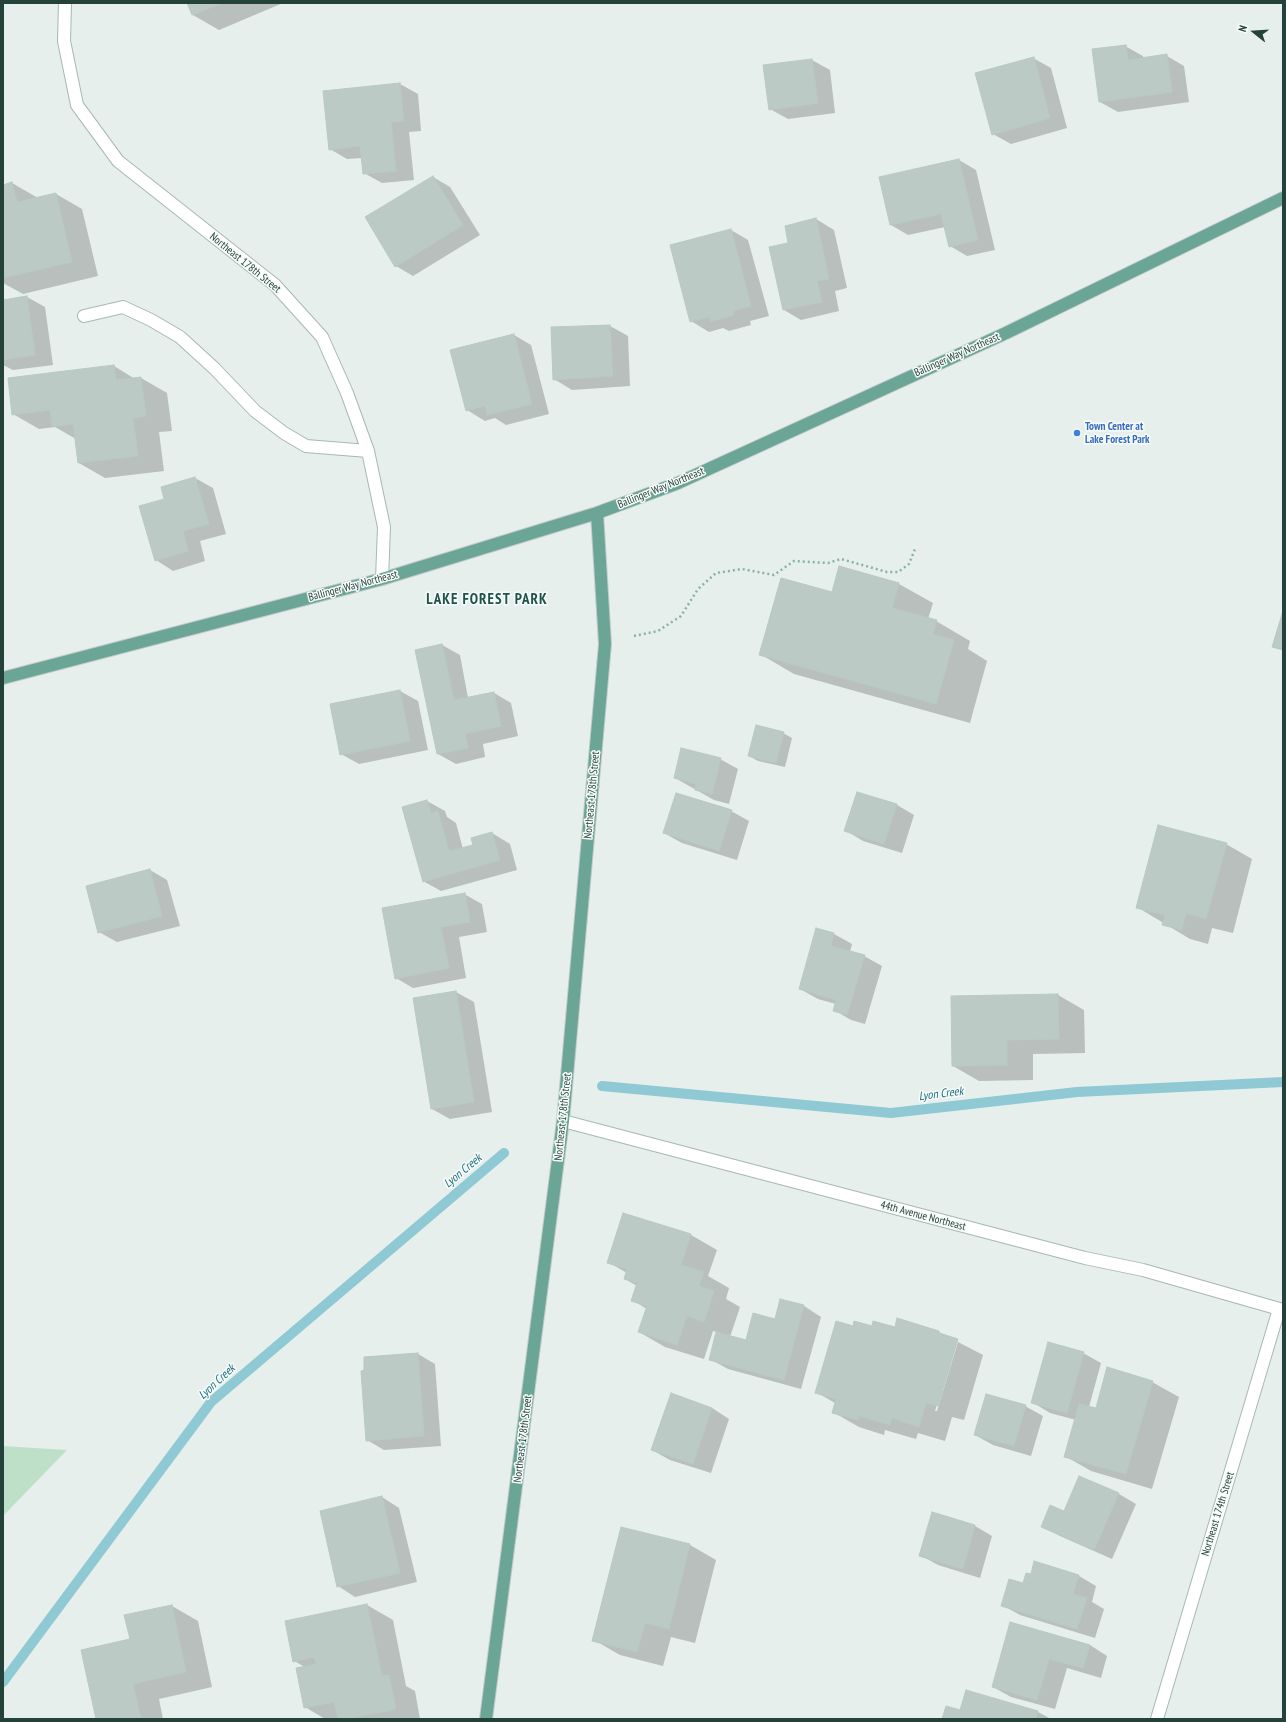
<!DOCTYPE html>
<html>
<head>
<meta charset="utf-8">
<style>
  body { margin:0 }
  #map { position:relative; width:1286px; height:1722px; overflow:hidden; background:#e6efeb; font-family:"PT Sans Narrow",sans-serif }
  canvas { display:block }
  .frame { position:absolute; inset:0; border:4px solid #24423a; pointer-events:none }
  .north { position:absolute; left:1234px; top:12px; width:40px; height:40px; -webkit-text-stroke:3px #f7fbf9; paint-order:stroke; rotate:287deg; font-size:11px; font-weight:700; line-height:16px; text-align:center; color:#24423a }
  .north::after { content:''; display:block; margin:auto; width:14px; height:18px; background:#24423a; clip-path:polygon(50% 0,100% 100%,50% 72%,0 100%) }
</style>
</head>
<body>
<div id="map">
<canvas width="1286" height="1722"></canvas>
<div class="frame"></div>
<div class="north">N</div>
</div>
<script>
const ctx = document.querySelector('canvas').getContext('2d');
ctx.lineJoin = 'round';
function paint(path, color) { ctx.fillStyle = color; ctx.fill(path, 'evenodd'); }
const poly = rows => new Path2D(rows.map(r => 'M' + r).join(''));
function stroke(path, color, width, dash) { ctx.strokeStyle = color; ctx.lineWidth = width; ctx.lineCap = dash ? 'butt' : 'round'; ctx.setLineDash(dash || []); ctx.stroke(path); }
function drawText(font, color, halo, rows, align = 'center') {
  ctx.font = font + ' "PT Sans Narrow",sans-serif'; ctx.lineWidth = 3; ctx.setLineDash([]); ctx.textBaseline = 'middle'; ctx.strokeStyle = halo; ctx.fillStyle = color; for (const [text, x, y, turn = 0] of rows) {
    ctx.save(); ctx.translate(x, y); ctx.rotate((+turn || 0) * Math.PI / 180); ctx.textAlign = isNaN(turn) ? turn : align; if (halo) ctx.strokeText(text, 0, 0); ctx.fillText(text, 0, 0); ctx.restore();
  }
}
paint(poly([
  [3,1446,67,1450,3,1516]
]), '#bfe0c8');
paint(poly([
  [188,3,283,3,219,30,193,15],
  [1125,46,1143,56,1143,59,1167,56,1184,66,1189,102,1118,112,1100,102],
  [1033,58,1051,68,1067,128,1011,144,993,134],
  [812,60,830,70,835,113,788,119,770,109,765,66],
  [400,84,418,94,421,131,409,132,414,180,382,183,364,173,362,158,347,159,330,149,324,92],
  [959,160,976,170,995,250,967,256,950,246,945,227,908,235,891,225],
  [433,177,450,187,480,235,413,276,396,266],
  [12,183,38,198,56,194,82,209,98,276,23,294,3,283,3,186],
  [816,219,834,230,847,288,835,291,839,311,801,320,784,310,790,243],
  [731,230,748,240,769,316,750,321,751,325,729,331,723,328,709,332,691,321],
  [27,297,45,307,53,365,13,370,3,365,3,301],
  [610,326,628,336,630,386,572,390,554,379],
  [514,335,531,345,549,414,506,425,495,418,485,421,467,410],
  [114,366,135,379,141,378,167,393,172,431,159,432,164,471,105,478,79,463,76,439,55,427,39,429,13,414],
  [195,478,213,488,226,534,200,541,205,561,173,571,156,560,165,500,162,488],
  [899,584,933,603,928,619,936,621,970,641,968,649,987,661,970,723,794,674,760,654,832,594],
  [442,645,460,655,468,698,494,693,511,703,518,736,483,744,485,757,456,764,438,754],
  [400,691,418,701,428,750,359,764,341,754],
  [783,733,792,738,785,767,758,761,749,756],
  [720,759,738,769,729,804,714,800,675,778],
  [427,801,445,811,447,817,456,823,463,849,474,846,492,833,510,844,517,870,441,891,423,881],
  [897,805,914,815,902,853,863,841,845,830],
  [731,811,749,821,737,860,682,843,664,833],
  [1226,844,1252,859,1233,933,1212,928,1208,944,1190,939,1137,907],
  [150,870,167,880,180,926,117,942,99,932],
  [464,894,482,904,487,932,459,937,466,978,413,988,396,978],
  [817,929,834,934,852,944,850,952,864,956,882,966,865,1024,851,1020,834,1010,836,1004,818,999,800,989],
  [456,992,474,1002,492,1112,450,1119,432,1109],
  [1058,995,1084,1010,1085,1053,1033,1054,1033,1080,979,1081,953,1066,952,997],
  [691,1235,717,1250,708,1276,729,1288,726,1299,740,1307,730,1337,746,1341,775,1320,804,1306,821,1317,801,1389,728,1369,710,1359,717,1332,713,1331,704,1359,665,1347,639,1332,647,1309,632,1300,637,1286,625,1279,627,1273,608,1262],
  [854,1327,895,1328,939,1332,983,1355,964,1420,952,1417,945,1441,918,1433,916,1439,885,1430,884,1435,859,1427,833,1412,835,1403,816,1392],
  [956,1342,958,1342,937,1411,935,1411],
  [1083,1353,1101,1363,1089,1407,1096,1409,1152,1382,1179,1397,1152,1489,1091,1471,1065,1456,1076,1420,1050,1413,1032,1402],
  [418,1354,435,1364,441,1446,384,1450,367,1440,365,1371],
  [1025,1406,1043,1416,1031,1456,993,1445,975,1435],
  [712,1408,729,1419,711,1473,670,1460,652,1450],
  [1080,1477,1119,1494,1136,1504,1112,1559,1060,1536,1042,1526,1065,1512],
  [382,1497,399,1508,417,1582,355,1597,338,1586],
  [932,1513,975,1526,992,1536,980,1578,938,1565,920,1555],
  [690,1545,716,1560,695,1643,671,1637,663,1666,620,1655,594,1640],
  [1035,1563,1079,1576,1096,1586,1092,1602,1104,1609,1095,1638,1020,1615,1002,1605,1031,1575],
  [367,1605,393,1620,406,1686,415,1691,420,1719,325,1719,305,1707,305,1667,294,1661],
  [172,1606,198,1621,212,1687,159,1699,163,1719,97,1719,131,1640,125,1616],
  [1011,1624,1090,1645,1107,1656,1101,1678,1067,1668,1055,1709,1011,1697,993,1687],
  [967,1691,1038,1712,1051,1719,943,1719,961,1711]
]), '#0003');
stroke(poly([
  [602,1086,891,1113,1077,1092,1283,1082],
  [3,1682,211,1402,504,1153]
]), '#8ec9d4', 10);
const building = poly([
  [187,3,222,3,192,15,187,3],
  [1126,45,1128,60,1167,54,1172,92,1099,102,1092,49,1126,45],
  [1034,57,1050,118,992,135,975,73,1034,57],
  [812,59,818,103,769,110,763,65,812,59],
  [400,83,404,121,391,122,396,171,363,174,360,146,329,150,323,91,400,83],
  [959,159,978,240,949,247,941,214,890,225,879,177,959,159],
  [433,176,463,225,395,267,365,217,433,176],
  [12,182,17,202,56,193,72,262,3,278,3,185,12,182],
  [816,218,829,279,817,281,822,302,783,310,769,247,788,243,785,226,816,218],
  [731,229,751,306,733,311,734,315,710,322,709,317,690,322,670,245,731,229],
  [27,296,35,355,3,360,3,300,27,296],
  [610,325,613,376,553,380,551,327,610,325],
  [514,334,532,404,487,415,485,406,466,411,450,350,514,334],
  [114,365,116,380,141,377,146,416,133,418,138,456,78,463,73,424,52,427,50,410,12,415,8,378,114,365],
  [195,477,209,524,183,531,188,551,155,561,139,506,164,499,161,487,195,477],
  [839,566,899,583,892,608,937,620,933,634,954,640,936,704,759,655,781,578,832,592,839,566],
  [1283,611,1283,650,1272,647,1283,611],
  [442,644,454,700,494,692,501,726,465,734,468,748,437,754,415,650,442,644],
  [400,690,410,741,340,755,330,704,400,690],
  [756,725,784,732,776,763,748,756,756,725],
  [681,748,721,758,712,794,695,790,696,784,674,778,681,748],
  [857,792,897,804,884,844,844,831,857,792],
  [676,793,732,810,719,851,663,833,676,793],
  [427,800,431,813,438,811,449,851,473,845,471,838,492,832,500,860,423,882,402,807,427,800],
  [1158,825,1227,843,1206,919,1186,913,1182,930,1162,925,1165,915,1136,908,1158,825],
  [150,869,162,916,98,933,86,886,150,869],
  [465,893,470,922,441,927,449,968,395,979,382,908,465,893],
  [816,928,834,933,831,946,865,955,847,1015,833,1011,836,1000,799,989,816,928],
  [456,991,474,1102,431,1109,413,998,456,991],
  [1058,994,1059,1039,1007,1040,1007,1065,952,1066,951,996,1058,994],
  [623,1213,691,1234,681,1265,704,1272,699,1286,714,1291,704,1322,687,1316,677,1345,638,1332,647,1306,631,1301,637,1283,624,1279,627,1269,607,1263,623,1213],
  [780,1299,804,1305,784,1380,709,1360,716,1332,746,1340,753,1313,775,1319,780,1299],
  [897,1318,939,1331,939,1333,958,1339,938,1406,926,1403,919,1427,892,1418,890,1425,859,1416,858,1420,832,1413,836,1399,815,1393,836,1321,853,1326,854,1321,872,1326,873,1321,895,1327,897,1318],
  [1048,1342,1084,1352,1067,1413,1031,1403,1048,1342],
  [418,1353,424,1436,366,1441,361,1371,364,1370,364,1357,418,1353],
  [1107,1367,1153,1381,1126,1474,1064,1457,1079,1404,1096,1408,1107,1367],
  [671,1393,712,1408,693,1464,651,1450,671,1393],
  [986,1394,1026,1405,1014,1446,974,1435,986,1394],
  [1079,1476,1119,1493,1094,1550,1041,1527,1050,1505,1064,1511,1079,1476],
  [382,1496,400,1573,337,1587,320,1511,382,1496],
  [932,1512,975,1525,963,1569,919,1556,932,1512],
  [621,1527,690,1544,669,1629,645,1623,637,1652,592,1641,621,1527],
  [1034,1561,1079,1575,1073,1594,1087,1598,1077,1629,1001,1606,1009,1579,1023,1583,1026,1573,1031,1574,1034,1561],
  [367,1604,382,1676,389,1675,396,1709,348,1719,338,1719,334,1702,304,1708,296,1668,316,1664,314,1657,293,1662,285,1621,367,1604],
  [172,1605,186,1672,133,1684,141,1719,96,1719,81,1650,130,1639,124,1615,172,1605],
  [1010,1622,1090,1645,1083,1668,1049,1659,1037,1700,992,1687,1010,1622],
  [966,1690,1038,1711,1036,1719,942,1719,946,1706,960,1710,966,1690]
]);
paint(building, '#bbcac4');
stroke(building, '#b8c9c2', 1);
const minor = poly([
  [65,3,64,41,77,105,118,161,275,285,322,337,347,393,368,451,384,527,382,579],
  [84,316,123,307,151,320,180,337,215,369,255,411,284,433,306,446,368,451],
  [563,1121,1085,1258,1143,1270,1283,1310],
  [1157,1719,1279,1309]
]);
const major = poly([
  [3,678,382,579,597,513,678,483,1006,333,1283,198],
  [486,1719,563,1121,605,644,597,513]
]);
stroke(minor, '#a8b8b2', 14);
stroke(major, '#c2cac8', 14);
stroke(poly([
  [634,636,658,631,681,616,698,589,716,573,742,569,774,575,794,561,828,563,841,559,887,572,898,572,909,564,915,549]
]), '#86b3a5', 2.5, [2, 3]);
stroke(minor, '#fff', 12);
stroke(major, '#6aa596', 12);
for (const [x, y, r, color] of [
  [1077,433,4,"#3f7fe0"]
]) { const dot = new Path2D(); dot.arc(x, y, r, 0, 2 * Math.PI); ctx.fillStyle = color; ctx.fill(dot); stroke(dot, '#f7fbf9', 1.5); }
drawText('11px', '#24423a', '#f7fbf9', [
  ["Northeast 178th Street",245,263,39],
  ["Ballinger Way Northeast",957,355,-24],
  ["Ballinger Way Northeast",661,488,-22],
  ["Ballinger Way Northeast",353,586,-15],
  ["Northeast 178th Street",592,795,-85],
  ["Northeast 178th Street",563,1117,-84],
  ["44th Avenue Northeast",923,1216,15],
  ["Northeast 178th Street",523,1439,-83],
  ["Northeast 174th Street",1218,1514,-73]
]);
drawText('bold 11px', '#366cbe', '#f7fbf9', [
  ["Town Center at",1085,427],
  ["Lake Forest Park",1085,440]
], 'left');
drawText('italic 12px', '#1c6f80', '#f7fbf9', [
  ["Lyon Creek",941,1094,-7],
  ["Lyon Creek",463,1171,-40],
  ["Lyon Creek",217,1382,-43]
]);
ctx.letterSpacing = '1px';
drawText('bold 15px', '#1f5548', '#f7fbf9', [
  ["LAKE FOREST PARK",487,600]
]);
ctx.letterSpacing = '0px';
</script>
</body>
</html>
